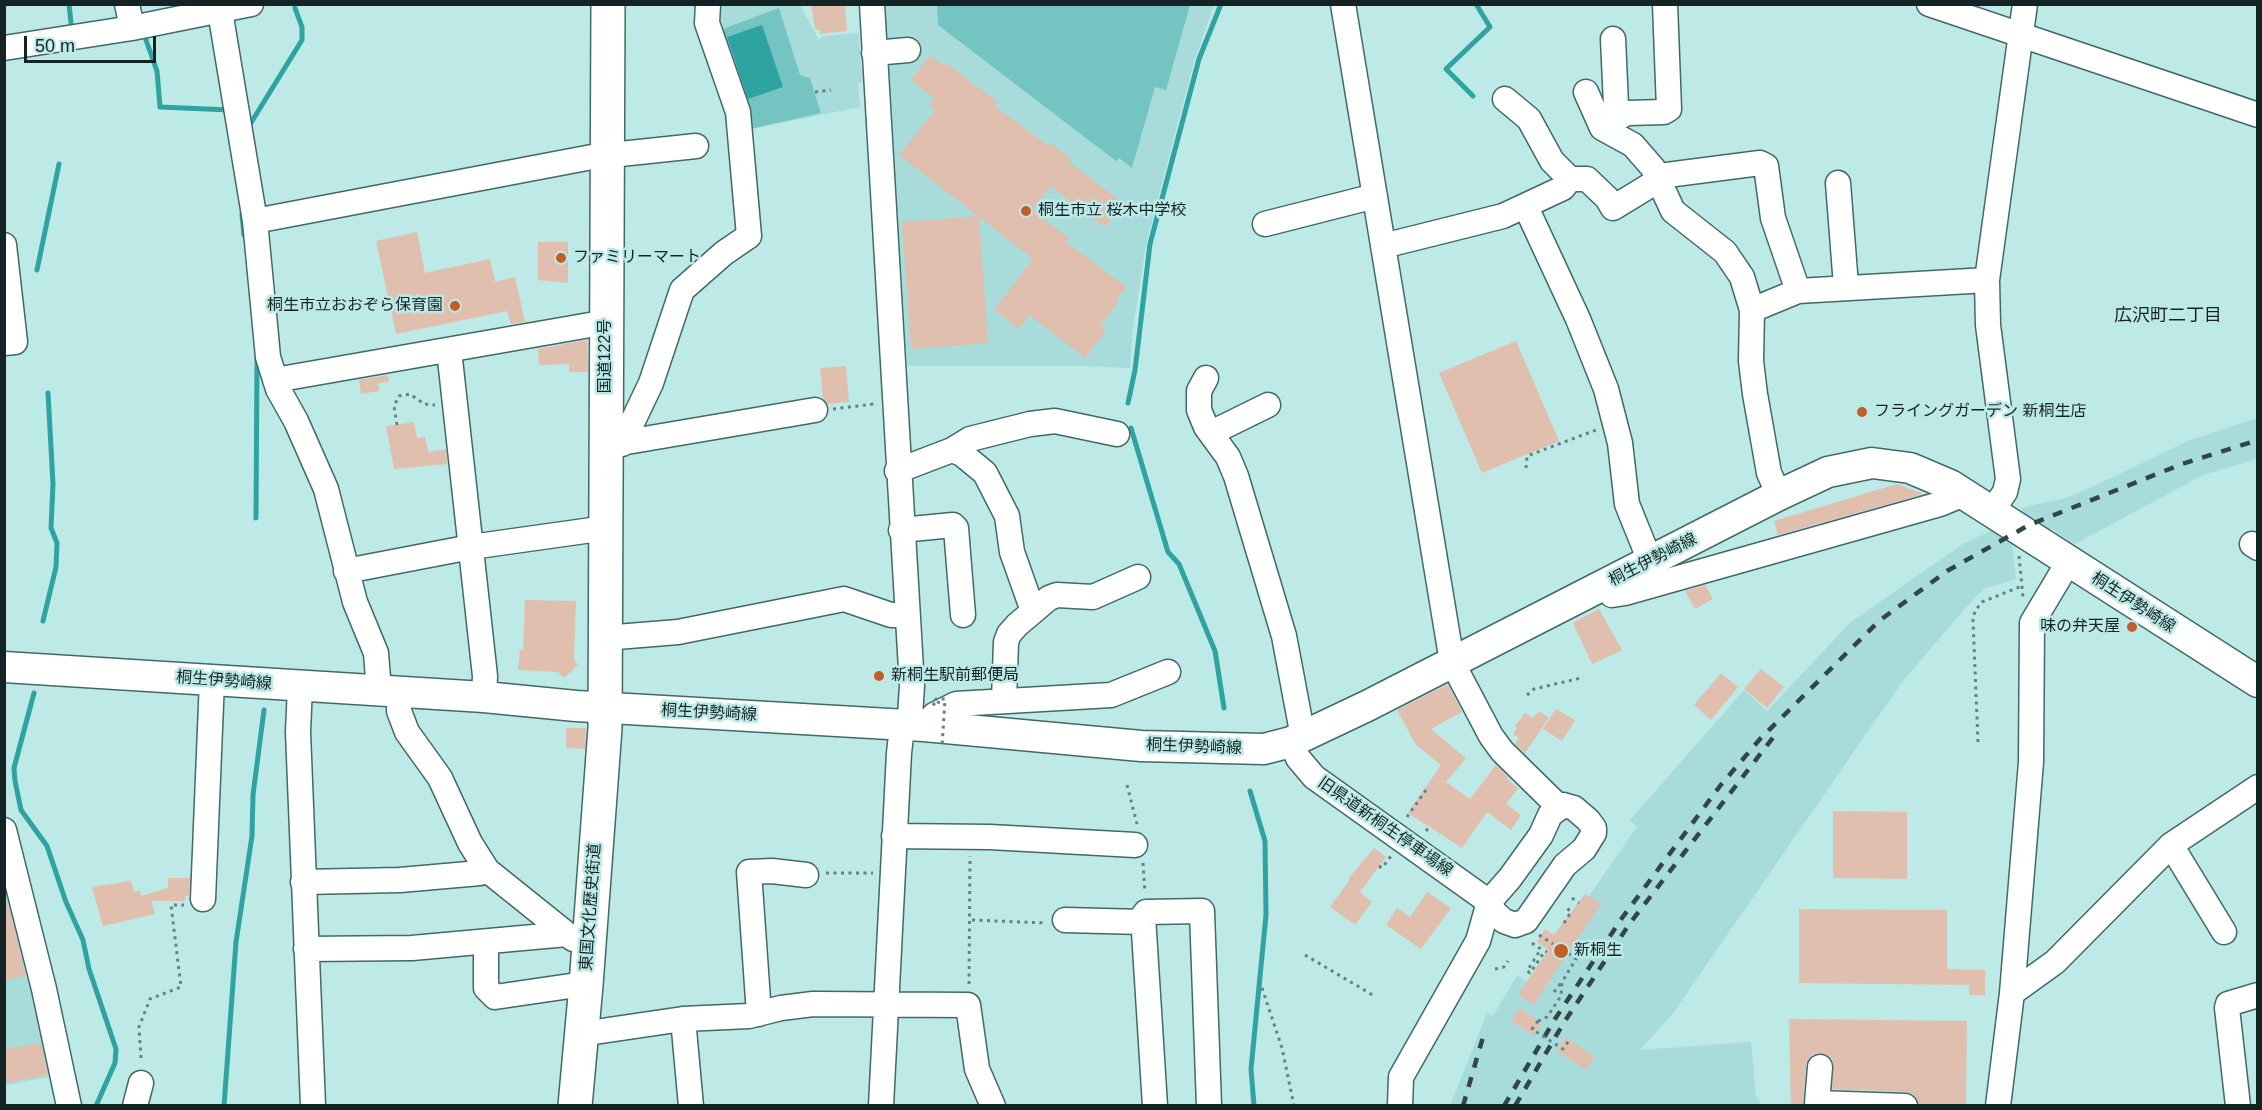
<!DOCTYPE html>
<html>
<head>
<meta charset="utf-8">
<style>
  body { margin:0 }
  #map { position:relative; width:2262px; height:1110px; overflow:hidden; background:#bde9e7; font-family:Arial,sans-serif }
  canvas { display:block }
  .frame { position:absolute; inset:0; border:6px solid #142424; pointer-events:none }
  .scale { position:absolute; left:24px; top:36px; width:132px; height:27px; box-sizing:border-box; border:3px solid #142424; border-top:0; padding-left:8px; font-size:18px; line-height:21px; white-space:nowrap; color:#142424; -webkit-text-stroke:4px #bde9e7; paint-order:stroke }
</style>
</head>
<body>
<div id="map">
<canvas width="2262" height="1110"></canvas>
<div class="frame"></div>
<div class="scale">50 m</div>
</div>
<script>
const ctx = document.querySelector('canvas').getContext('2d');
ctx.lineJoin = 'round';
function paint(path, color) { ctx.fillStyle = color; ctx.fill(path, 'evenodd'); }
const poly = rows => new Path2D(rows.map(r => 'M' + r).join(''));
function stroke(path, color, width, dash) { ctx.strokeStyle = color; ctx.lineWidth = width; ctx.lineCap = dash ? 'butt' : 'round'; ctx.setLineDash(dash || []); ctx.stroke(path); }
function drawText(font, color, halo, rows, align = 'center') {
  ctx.font = font + ' Arial,"Noto Sans JP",sans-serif'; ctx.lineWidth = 5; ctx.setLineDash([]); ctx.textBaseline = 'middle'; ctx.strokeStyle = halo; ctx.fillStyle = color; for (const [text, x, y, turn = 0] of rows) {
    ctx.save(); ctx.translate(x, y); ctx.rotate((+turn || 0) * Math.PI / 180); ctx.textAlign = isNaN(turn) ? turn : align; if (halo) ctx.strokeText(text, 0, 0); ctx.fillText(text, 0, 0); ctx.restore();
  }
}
paint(poly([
  [712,5,800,5,819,40,823,36,859,33,862,83,858,83,860,107,746,130],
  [885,5,1214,5,1193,65,1146,245,1133,328,1130,368,1082,366,907,366],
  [2257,418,2257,459,2203,475,2075,544,2052,529,2040,530,2019,513,2024,507,2062,499,2090,488,2190,440],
  [1995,529,2012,541,2016,579,1986,588,1976,596,1902,682,1673,1013,1640,1050,1751,1042,1756,1095,1761,1105,1450,1106,1487,1013,1493,1016,1517,975,1527,982,1557,937,1554,935,1563,922,1566,924,1585,895,1589,896,1637,827,1630,820,1744,690,1767,711,1851,622,1963,544],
  [5,851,56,1076,5,1085]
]), '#a7dcda');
paint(poly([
  [937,5,1190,5,1166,90,1155,87,1132,168,1119,158,1116,161,938,25],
  [779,8,800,75,810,78,821,113,746,130,717,31]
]), '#74c5c2');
paint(poly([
  [762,25,783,87,748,99,727,37]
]), '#2fa3a1');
stroke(poly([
  [69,4,71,23],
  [146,40,157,71,160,107,230,110],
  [1473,96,1446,69,1490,27,1476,4],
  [249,126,302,40,302,27,295,8],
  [242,214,244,235],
  [37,270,59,164],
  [1128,403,1135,370,1150,244,1199,59,1221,4],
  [1131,428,1168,552,1179,564,1215,651,1224,708],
  [256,518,257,357],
  [43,621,56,567,57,543,51,528,53,484,48,393],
  [34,693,14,768,15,781,21,810,47,846,66,902,83,940,89,969,116,1049,115,1063,96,1106],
  [1250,791,1265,841,1266,915,1251,1069,1254,1106],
  [224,1106,236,942,252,836,253,795,264,710]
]), '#2fa3a1', 5);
paint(poly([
  [811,4,845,6,847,31,820,34,820,30,815,30],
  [930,55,944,66,946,63,998,102,995,106,1047,145,1049,142,1071,159,1069,162,1123,203,1105,227,1050,186,1032,210,1069,238,1066,242,1126,287,1116,300,1118,302,1100,326,1106,331,1085,358,1029,315,1019,329,994,310,1033,259,979,217,988,343,911,349,902,222,978,216,899,155,935,110,929,105,934,98,911,80],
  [417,232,425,273,490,259,495,282,515,277,525,322,511,324,507,311,396,334,376,241],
  [538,242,568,242,568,283,538,280],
  [587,340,588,372,569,372,569,364,539,365,538,349],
  [1516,341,1559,441,1482,473,1439,373],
  [846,366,849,402,827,404,823,399,820,368],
  [388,375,389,382,378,383,379,391,361,394,359,380],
  [414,422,417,438,425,437,428,452,446,449,447,464,394,469,386,426],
  [1897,484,1924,494,1778,535,1774,521],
  [1705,585,1713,599,1695,609,1685,591],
  [525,600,576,601,574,659,578,665,564,678,558,672,518,670,520,650,523,650],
  [1599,609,1622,650,1592,664,1573,623],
  [1761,669,1784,687,1767,708,1744,689],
  [1721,673,1738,687,1711,720,1694,705],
  [1448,684,1462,712,1431,729,1466,758,1446,782,1470,799,1496,765,1508,777,1507,779,1518,788,1506,804,1521,815,1511,830,1487,812,1462,848,1408,813,1441,765,1416,745,1397,710],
  [1556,709,1575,720,1562,741,1543,729],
  [1539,711,1549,718,1525,753,1515,744,1519,738,1513,734,1517,728,1515,726,1525,713,1533,718],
  [566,728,586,728,585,749,566,748],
  [1833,811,1907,812,1907,879,1833,878],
  [1374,848,1386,857,1360,892,1372,902,1355,925,1330,907,1350,879,1349,878],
  [168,878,190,878,189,896,185,896,185,901,151,901,155,914,103,926,92,887,131,881,134,892,140,890,141,896,168,888],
  [1427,892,1451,908,1421,949,1386,925,1397,908,1410,917],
  [1585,894,1601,904,1533,1005,1518,994,1549,950,1537,942,1545,929,1554,935],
  [4,903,8,903,26,976,4,980],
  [1799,909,1947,910,1947,969,1985,970,1985,995,1969,995,1969,985,1799,983],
  [1520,1008,1541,1023,1533,1035,1511,1021],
  [1789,1019,1967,1021,1966,1106,1919,1106,1913,1094,1905,1092,1832,1089,1833,1061,1829,1056,1821,1053,1813,1054,1806,1065,1803,1106,1791,1106],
  [1566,1037,1594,1057,1586,1070,1557,1051],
  [41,1043,48,1075,4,1083,4,1049]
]), '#e1bfaf');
const minor = poly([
  [127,4,132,28],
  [872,4,912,686,910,716,901,736,899,753,881,1106],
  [1343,4,1452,662,1491,736,1502,751,1558,806],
  [1929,4,2258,115],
  [220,11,255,221,268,357,278,389,296,421,326,489,355,602,376,653,379,691],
  [1613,39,1616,105,1621,115],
  [4,48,132,28,251,4],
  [874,53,908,50],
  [1586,92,1602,128,1633,145,1653,168,1673,211,1725,252,1742,277,1752,310,1751,361,1755,394,1769,473,1779,495],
  [1505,99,1529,119,1552,161,1570,179],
  [1609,131,1616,119,1627,113,1664,112,1669,109,1665,4],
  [1838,183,1846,286],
  [1526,207,1578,319,1606,389,1620,443,1627,504,1650,561],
  [255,221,592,157,696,146],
  [1265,224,1375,196],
  [4,245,15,342,4,343],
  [1383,246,1503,216,1563,188,1570,179,1587,179,1607,198,1613,208,1667,175,1760,163,1766,166,1773,218,1798,291],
  [1752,310,1798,291,1987,280],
  [449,350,485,676,484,697],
  [1206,378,1199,391,1199,410,1206,427,1228,457,1236,476,1284,636,1303,737],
  [275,380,607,322],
  [1211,433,1268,405],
  [622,444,651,383,682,290,724,253,749,236,738,112,707,23,708,4],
  [609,445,815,410],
  [952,450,970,439,1030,424,1055,421,1117,434],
  [897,471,952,450,962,454,985,473,1007,516,1012,552,1033,611],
  [1992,511,2005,492,2008,479,1988,325,1987,280,2025,4],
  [901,530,953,525,956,528,963,615],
  [2252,544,2258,548],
  [346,571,471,547,606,528],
  [1606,584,1612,595,1625,593,1940,504,1964,494],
  [604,638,678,632,844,599,891,615,907,615],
  [300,686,298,732,313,1106],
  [400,692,399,711,407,732,440,778,470,843,487,870,573,939,589,942],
  [1004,700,1006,642,1009,634,1017,625,1049,598,1057,595,1093,597,1138,577],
  [924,726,934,715,956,704,1111,695,1168,672],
  [1291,742,1298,758,1314,777,1489,902,1478,941,1401,1077,1400,1106],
  [1563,805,1574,808,1588,820,1594,828,1594,833,1584,849,1565,865,1526,921,1515,925,1504,921,1495,913,1489,902,1510,878,1541,835,1550,815,1563,805],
  [4,830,44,989,69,1106],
  [894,836,990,837,1135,845],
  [2171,845,2224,932],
  [303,882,400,880,480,873,487,870],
  [203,899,212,680],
  [1065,920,1142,922],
  [486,942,486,988,495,997,570,986],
  [306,949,412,948,567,934],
  [2012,993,2055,962,2171,845,2258,787],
  [759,1014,749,872,772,871,806,875],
  [683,1019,691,1106],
  [581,1034,683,1019,749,1016,781,1008,813,1004,968,1005,977,1069,993,1106],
  [1820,1067,1817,1103,1905,1106],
  [135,1106,141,1083],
  [1155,1106,1143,916,1146,912,1202,911,1209,1106],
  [1998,1106,2012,993,2031,762,2032,623,2069,561],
  [2238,1106,2227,1008,2228,1004,2258,995]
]);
const major = poly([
  [4,667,484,697,576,706,924,726,1141,746,1264,749,1291,742,1367,706,1779,495,1828,472,1872,463,1910,468,1950,485,2258,682]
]);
const highway = poly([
  [575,1106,586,985,605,728,608,4]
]);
stroke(minor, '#416967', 27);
stroke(major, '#416967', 33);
stroke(highway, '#416967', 36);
stroke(poly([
  [815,92,831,90],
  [833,409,874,404],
  [397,425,394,406,399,396,410,394,424,404,435,405],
  [1526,468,1527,456,1596,430],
  [2019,556,2023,597],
  [1527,695,1534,689,1581,678],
  [1978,742,1973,620,1975,611,1982,602,2022,586],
  [1127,785,1137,824],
  [1407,817,1426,790,1429,792],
  [1426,831,1430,826],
  [1143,863,1145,893],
  [1379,866,1382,868,1391,856],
  [826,873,873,873],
  [1572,898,1579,903],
  [972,920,1046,923],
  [1564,923,1571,912,1566,907],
  [1539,935,1553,944],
  [1532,943,1541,949,1527,971,1530,973,1545,951,1547,952],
  [1305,955,1376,997],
  [1495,969,1504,967,1508,961],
  [969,984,970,856],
  [1262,988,1282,1048,1294,1106],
  [1554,992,1561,983],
  [1538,1021,1547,1017,1561,996,1562,982,1576,959,1568,953],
  [141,1058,139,1027,150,999,181,987,171,905,184,905],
  [498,1106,549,1106]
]), '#648281', 3, [3, 4.5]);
stroke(minor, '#fff', 24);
stroke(major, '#fff', 30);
stroke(highway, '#fff', 33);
stroke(poly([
  [1463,1106,1483,1037],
  [1504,1106,1555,1019,1622,918,1720,786,1760,739,1879,621,1947,571,2029,525,2182,464,2258,440],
  [1515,1106,1563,1024,1630,923,1775,735]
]), '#314646', 4.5, [10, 10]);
stroke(poly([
  [939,701,937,706,932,703,936,699,945,699,942,747],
  [1538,1021,1532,1029,1563,1049,1570,1039]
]), '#648281', 3, [3, 4.5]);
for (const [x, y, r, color] of [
  [1026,211,6,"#c25f28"],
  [561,258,6,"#c25f28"],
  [455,306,6,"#c25f28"],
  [1862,412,6,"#c25f28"],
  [2132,627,6,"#c25f28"],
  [879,676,6,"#c25f28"],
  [1561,951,8,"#c25f28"]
]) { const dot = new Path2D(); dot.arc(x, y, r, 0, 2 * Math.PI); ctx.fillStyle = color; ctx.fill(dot); stroke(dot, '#bde9e7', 2); }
drawText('16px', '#142424', '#bde9e7', [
  ["桐生市立 桜木中学校",1038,211],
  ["ファミリーマート",573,258],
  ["桐生市立おおぞら保育園",443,306,"right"],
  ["フライングガーデン 新桐生店",1874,412],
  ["味の弁天屋",2120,627,"right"],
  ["新桐生駅前郵便局",891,676],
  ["新桐生",1574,951]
], 'left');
drawText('16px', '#142424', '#bde9e7', [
  ["国道122号",606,356,-90],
  ["桐生伊勢崎線",1653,560,-27],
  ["桐生伊勢崎線",2133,603,33],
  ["桐生伊勢崎線",224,681,4],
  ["桐生伊勢崎線",709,713,3],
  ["桐生伊勢崎線",1194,747,2],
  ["旧県道新桐生停車場線",1385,827,35],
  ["東国文化歴史街道",591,907,-86]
]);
drawText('18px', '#142424', '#bde9e7', [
  ["広沢町二丁目",2168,316]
]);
</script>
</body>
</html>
